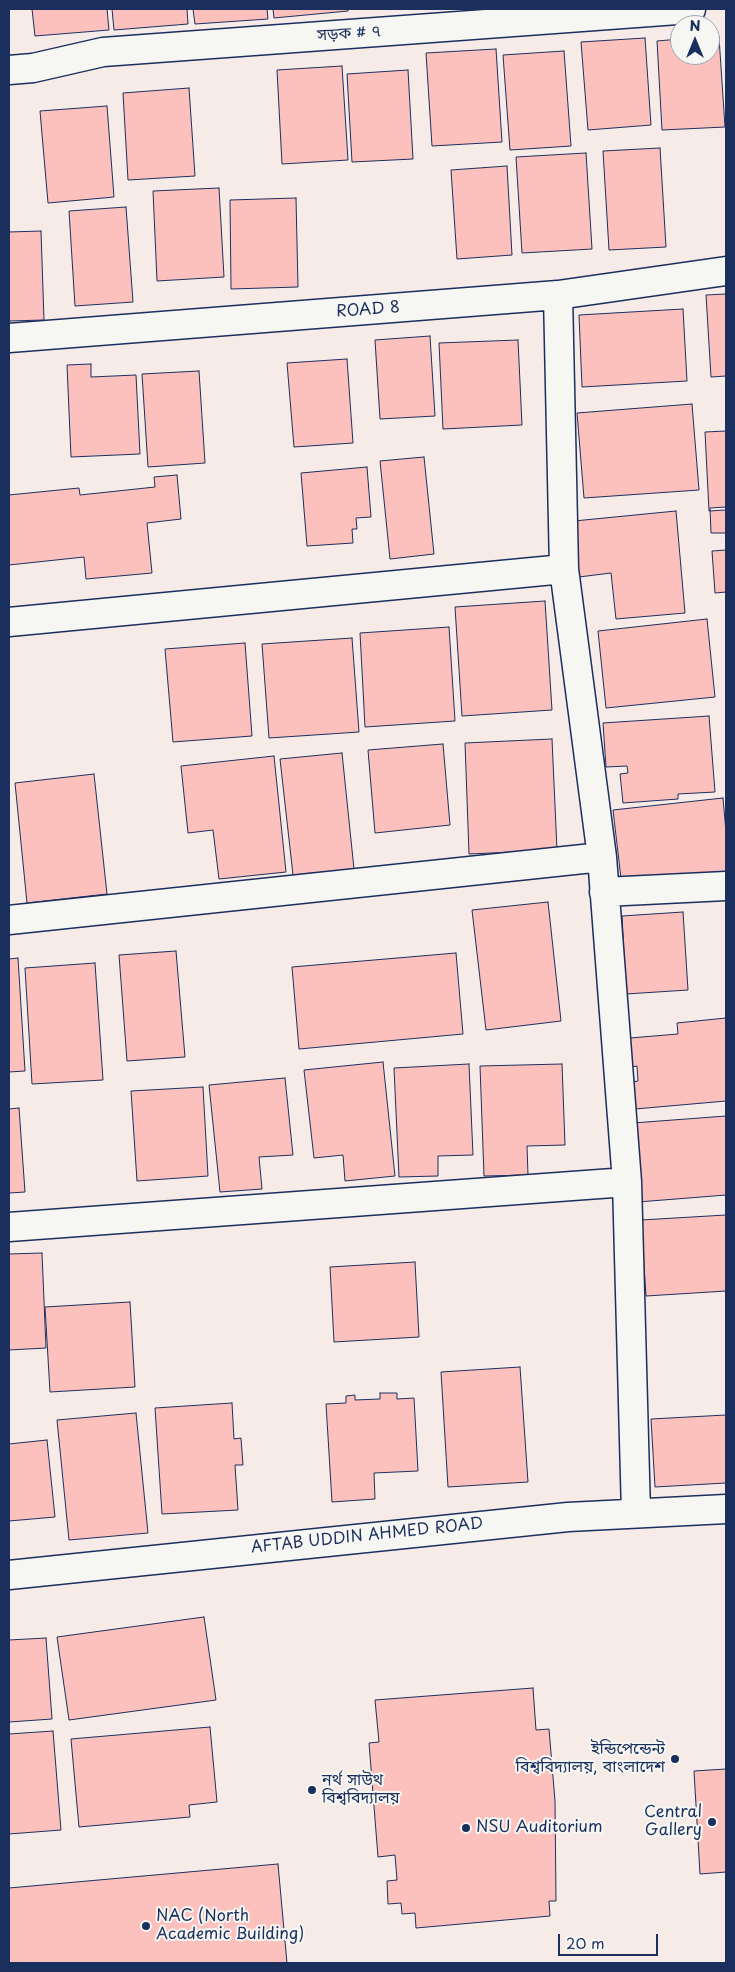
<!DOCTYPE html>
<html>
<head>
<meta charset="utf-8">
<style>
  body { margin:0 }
  #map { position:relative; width:735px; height:1972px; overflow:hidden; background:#f7ebe7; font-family:"Playpen Sans",sans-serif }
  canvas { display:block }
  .frame { position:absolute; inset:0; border:10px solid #1b2f5e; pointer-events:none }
  .north { position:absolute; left:670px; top:15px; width:50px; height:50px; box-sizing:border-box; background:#f6f6f2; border:1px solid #9ea6b7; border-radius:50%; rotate:0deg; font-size:14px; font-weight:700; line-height:20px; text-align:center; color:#1b2f5e }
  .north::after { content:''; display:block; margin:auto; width:18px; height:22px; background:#1b2f5e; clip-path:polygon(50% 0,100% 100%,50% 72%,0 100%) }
  .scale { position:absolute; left:558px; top:1934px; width:100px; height:22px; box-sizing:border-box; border:2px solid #1b2f5e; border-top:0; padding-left:6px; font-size:15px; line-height:18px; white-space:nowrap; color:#1b2f5e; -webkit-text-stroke:4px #f6f6f2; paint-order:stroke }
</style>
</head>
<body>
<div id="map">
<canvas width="735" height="1972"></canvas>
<div class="frame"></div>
<div class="north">N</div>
<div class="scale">20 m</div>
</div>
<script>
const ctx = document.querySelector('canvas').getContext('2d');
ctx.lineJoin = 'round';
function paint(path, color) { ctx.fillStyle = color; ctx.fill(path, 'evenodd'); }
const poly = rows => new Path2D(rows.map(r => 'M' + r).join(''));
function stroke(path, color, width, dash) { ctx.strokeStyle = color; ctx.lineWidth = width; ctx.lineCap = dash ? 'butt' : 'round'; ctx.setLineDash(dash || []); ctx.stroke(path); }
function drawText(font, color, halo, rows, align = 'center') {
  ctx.font = font + ' "Playpen Sans","Noto Sans Bengali",sans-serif'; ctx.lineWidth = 4; ctx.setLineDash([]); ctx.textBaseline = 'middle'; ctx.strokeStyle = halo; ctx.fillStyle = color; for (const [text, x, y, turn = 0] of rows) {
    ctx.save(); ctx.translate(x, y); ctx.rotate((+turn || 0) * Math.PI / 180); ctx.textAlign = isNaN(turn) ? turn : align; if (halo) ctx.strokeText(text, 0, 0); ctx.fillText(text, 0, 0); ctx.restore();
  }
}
const building = poly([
  [32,9,107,9,109,30,35,36,32,9],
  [112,9,187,9,188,24,114,30,112,9],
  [193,9,267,9,268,19,195,24,193,9],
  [273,9,348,9,348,11,274,18,273,9],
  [719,37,725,127,662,130,657,41,680,39,680,55,710,55,710,38,719,37],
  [645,38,651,125,588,130,581,42,645,38],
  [496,49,502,142,432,146,426,53,496,49],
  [564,51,571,146,510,150,503,55,564,51],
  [342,66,348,160,282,164,277,70,342,66],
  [408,70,413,159,352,162,347,74,408,70],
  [189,88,195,176,128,180,123,93,189,88],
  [107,106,114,197,48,203,40,111,107,106],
  [660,148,666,247,609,250,603,151,660,148],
  [586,153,592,249,522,253,516,157,586,153],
  [507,166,512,255,457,259,451,170,507,166],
  [219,188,224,277,157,281,153,191,219,188],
  [296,198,298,287,231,289,230,200,296,198],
  [126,207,133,302,75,306,69,211,126,207],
  [41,231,44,320,9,321,9,232,41,231],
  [726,294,726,376,711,377,706,295,726,294],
  [683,309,687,381,582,387,579,315,683,309],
  [430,336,435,416,380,419,375,340,430,336],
  [518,340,522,425,443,429,439,343,518,340],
  [347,359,353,443,294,447,287,363,347,359],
  [91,364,91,377,136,375,140,454,71,457,67,365,91,364],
  [199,371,205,463,148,467,142,374,199,371],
  [692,404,699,490,584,498,577,413,692,404],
  [726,431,726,510,709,511,705,432,726,431],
  [424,457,434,554,390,559,380,461,424,457],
  [367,467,371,517,356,518,357,529,352,529,353,543,307,546,301,473,367,467],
  [177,475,181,519,147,523,152,573,86,579,84,557,9,565,9,495,79,488,80,495,155,487,154,477,177,475],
  [726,507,726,533,711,533,710,508,726,507],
  [676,511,685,613,616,619,611,573,579,577,574,521,676,511],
  [726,550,726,592,715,593,712,551,726,550],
  [545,601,552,710,462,716,455,607,545,601],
  [707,619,715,697,606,708,598,631,707,619],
  [449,627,455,721,365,727,360,633,449,627],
  [352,638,359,732,269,738,262,644,352,638],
  [245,643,252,736,173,742,165,649,245,643],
  [709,716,715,792,678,794,678,799,623,803,620,774,628,773,627,766,606,767,603,723,709,716],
  [552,739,557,850,469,854,465,743,552,739],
  [443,744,450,825,375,833,368,750,443,744],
  [342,753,354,869,293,875,280,759,342,753],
  [274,756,286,872,219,879,213,830,188,833,181,766,274,756],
  [94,774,107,894,27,903,15,783,94,774],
  [723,798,726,832,726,876,622,887,613,810,723,798],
  [548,902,561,1021,486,1030,472,910,548,902],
  [683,912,688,990,626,994,622,916,683,912],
  [176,951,185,1057,127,1061,119,955,176,951],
  [456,953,463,1034,299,1049,292,967,456,953],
  [18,958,25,1071,9,1072,9,959,18,958],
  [95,963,103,1080,32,1084,25,968,95,963],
  [726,1018,726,1101,635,1109,633,1082,638,1081,637,1066,632,1067,630,1038,678,1034,677,1023,726,1018],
  [383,1062,395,1176,345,1181,343,1155,314,1158,304,1070,383,1062],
  [469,1064,473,1155,438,1156,438,1176,399,1177,394,1068,469,1064],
  [562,1064,565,1145,527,1146,528,1175,484,1176,480,1066,562,1064],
  [285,1078,293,1155,259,1157,262,1189,220,1192,209,1085,285,1078],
  [203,1087,208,1176,137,1181,131,1091,203,1087],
  [19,1108,25,1192,9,1193,9,1109,19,1108],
  [726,1116,726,1195,638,1202,633,1123,726,1116],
  [726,1215,726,1291,646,1296,641,1220,726,1215],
  [42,1253,46,1348,9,1350,9,1254,42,1253],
  [415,1262,419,1337,334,1342,330,1267,415,1262],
  [130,1302,135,1387,50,1392,45,1307,130,1302],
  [520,1367,528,1482,448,1487,441,1372,520,1367],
  [380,1393,397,1393,397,1399,414,1398,418,1471,374,1473,375,1499,332,1502,326,1404,346,1403,346,1396,355,1395,355,1400,380,1399,380,1393],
  [232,1403,234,1439,241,1438,243,1465,235,1465,238,1510,162,1514,155,1408,232,1403],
  [136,1413,148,1533,69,1540,57,1420,136,1413],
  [726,1415,726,1483,655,1487,651,1419,726,1415],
  [47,1440,55,1517,9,1521,9,1444,47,1440],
  [204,1617,216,1700,69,1720,57,1637,204,1617],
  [46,1638,52,1719,9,1722,9,1640,46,1638],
  [533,1688,536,1730,549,1729,555,1801,556,1901,549,1901,550,1916,416,1928,415,1913,402,1914,401,1903,388,1904,387,1881,397,1880,395,1855,378,1857,369,1743,379,1742,375,1700,533,1688],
  [210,1727,217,1802,189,1805,190,1817,79,1827,71,1739,210,1727],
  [53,1731,61,1830,9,1834,9,1734,53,1731],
  [726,1769,726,1872,700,1874,694,1771,726,1769],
  [278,1864,287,1963,9,1963,9,1888,278,1864]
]);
paint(building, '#fdc1bd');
stroke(building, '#1b2f5e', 1);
const minor = poly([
  [9,70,33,68,103,52,691,9],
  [558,295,564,569,602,857,627,1182,636,1513],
  [9,338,558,295,726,271],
  [9,622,564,569],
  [604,892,726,886],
  [9,920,602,857],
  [9,1227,627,1182],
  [9,1575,568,1517,726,1509]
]);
stroke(minor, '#1b2f5e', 31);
stroke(minor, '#f6f6f2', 28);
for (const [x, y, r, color] of [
  [675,1759,5,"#1b2f5e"],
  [312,1790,5,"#1b2f5e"],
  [712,1822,5,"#1b2f5e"],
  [466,1828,5,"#1b2f5e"],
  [146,1926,5,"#1b2f5e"]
]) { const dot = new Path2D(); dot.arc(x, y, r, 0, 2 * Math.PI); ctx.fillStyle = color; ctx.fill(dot); stroke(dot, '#f6f6f2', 2); }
drawText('16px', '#1b2f5e', '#f6f6f2', [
  ["সড়ক # ৭",349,34,-4],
  ["ROAD 8",368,310,-4],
  ["AFTAB UDDIN AHMED ROAD",367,1536,-6]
]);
drawText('16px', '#1b2f5e', '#f6f6f2', [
  ["ইন্ডিপেন্ডেন্ট",665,1750,"right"],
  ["বিশ্ববিদ্যালয়, বাংলাদেশ",665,1768,"right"],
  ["নর্থ সাউথ",322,1781],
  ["বিশ্ববিদ্যালয়",322,1799],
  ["Central",702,1813,"right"],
  ["Gallery",702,1831,"right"],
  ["NSU Auditorium",476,1828],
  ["NAC (North",156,1917],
  ["Academic Building)",156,1935]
], 'left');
</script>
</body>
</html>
